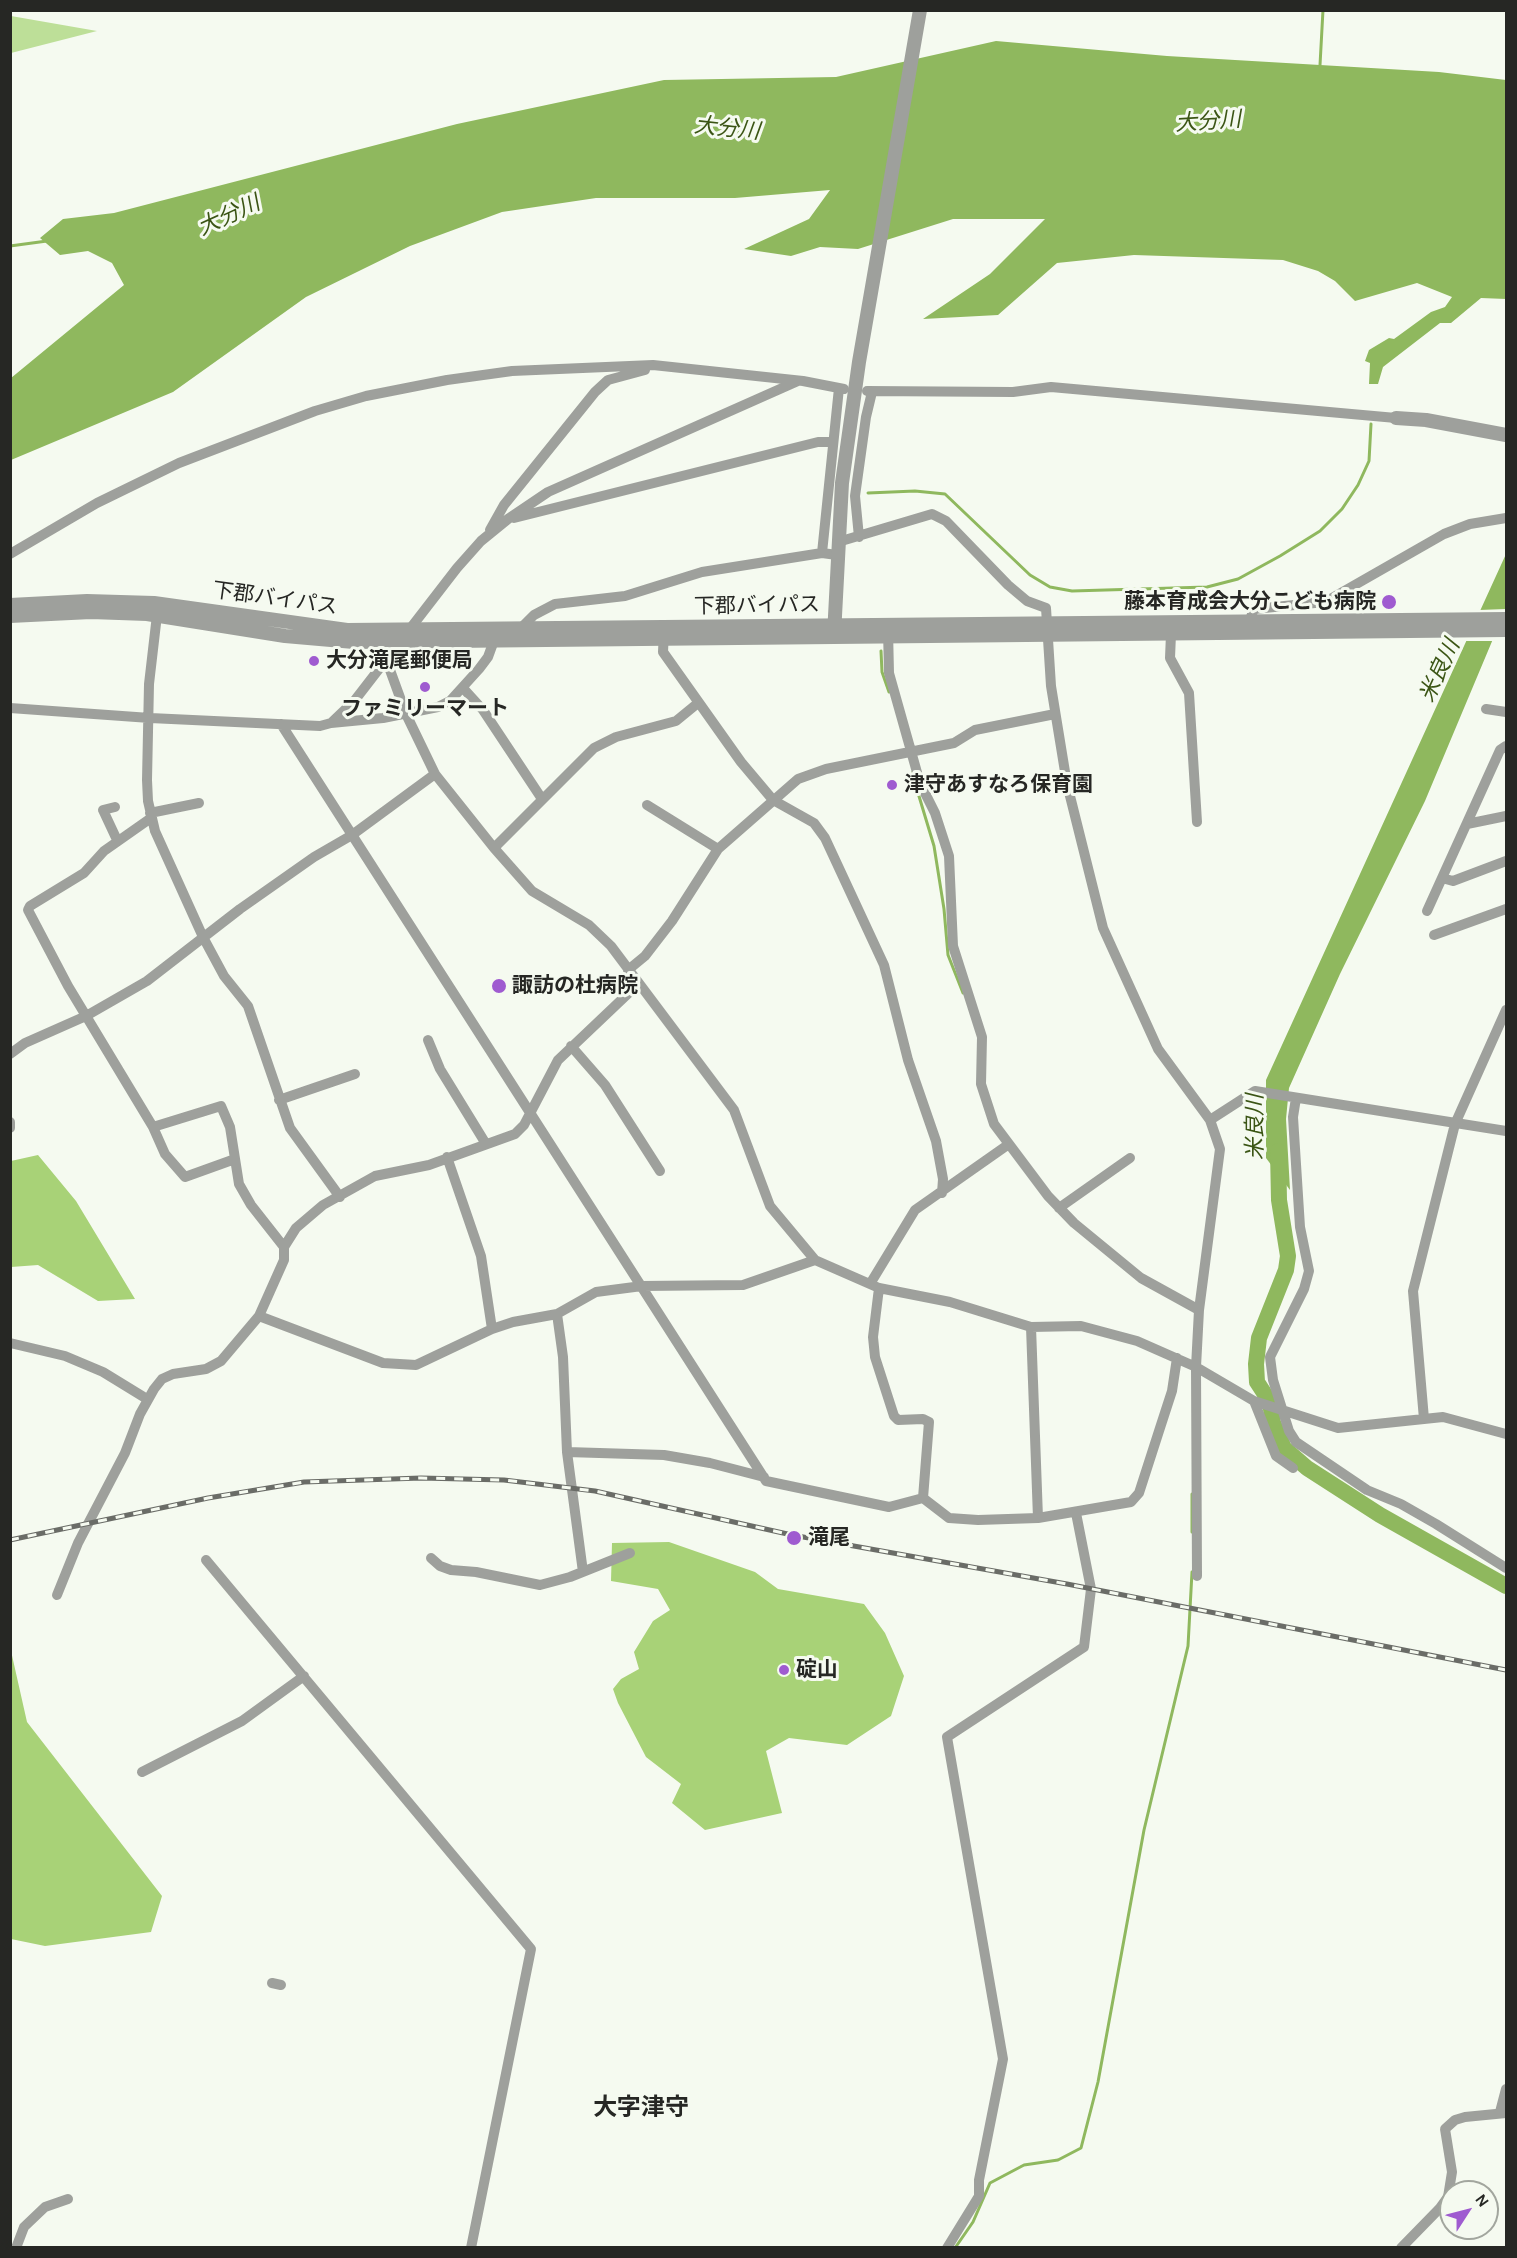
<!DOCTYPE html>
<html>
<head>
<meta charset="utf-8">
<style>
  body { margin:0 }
  #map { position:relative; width:1517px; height:2258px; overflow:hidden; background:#f5faf0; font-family:Karla,sans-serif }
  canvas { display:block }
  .frame { position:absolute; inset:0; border:12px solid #262724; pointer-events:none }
  .north { position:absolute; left:1439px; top:2180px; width:60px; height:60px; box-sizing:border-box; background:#f5faf0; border:2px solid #a2a69e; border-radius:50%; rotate:54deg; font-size:16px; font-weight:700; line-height:24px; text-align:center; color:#262724 }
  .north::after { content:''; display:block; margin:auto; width:21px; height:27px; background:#9f5bd0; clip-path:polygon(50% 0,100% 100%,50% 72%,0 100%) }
</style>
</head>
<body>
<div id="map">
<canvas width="1517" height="2258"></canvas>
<div class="frame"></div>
<div class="north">N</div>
</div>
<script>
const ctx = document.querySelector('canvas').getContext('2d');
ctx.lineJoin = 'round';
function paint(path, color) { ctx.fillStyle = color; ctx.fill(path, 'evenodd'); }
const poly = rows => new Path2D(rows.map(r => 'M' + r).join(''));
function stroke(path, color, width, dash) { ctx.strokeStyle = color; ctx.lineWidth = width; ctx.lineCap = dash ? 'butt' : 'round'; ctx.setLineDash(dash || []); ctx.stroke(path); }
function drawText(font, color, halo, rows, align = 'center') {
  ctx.font = font + ' Karla,"Noto Sans JP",sans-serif'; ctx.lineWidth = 6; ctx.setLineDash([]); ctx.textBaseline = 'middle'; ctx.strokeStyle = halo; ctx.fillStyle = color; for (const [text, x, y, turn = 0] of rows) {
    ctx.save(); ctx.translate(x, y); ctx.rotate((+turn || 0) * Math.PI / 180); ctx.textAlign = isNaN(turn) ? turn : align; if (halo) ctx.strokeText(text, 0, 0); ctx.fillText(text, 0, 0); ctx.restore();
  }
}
paint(poly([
  [11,16,97,31,11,53]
]), '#bddf98');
paint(poly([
  [38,1155,76,1201,135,1299,98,1301,38,1265,11,1267,11,1161],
  [669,1542,755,1572,778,1589,864,1604,885,1633,904,1676,891,1716,847,1745,789,1738,766,1751,782,1813,705,1830,672,1803,681,1784,646,1757,618,1703,613,1689,621,1679,639,1669,634,1652,653,1621,670,1610,658,1589,611,1581,612,1543],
  [11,1651,27,1722,162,1896,151,1932,45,1946,11,1939]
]), '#a8d277');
paint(poly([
  [996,41,1167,56,1439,72,1506,80,1506,299,1481,298,1451,323,1440,323,1383,367,1378,384,1369,384,1370,363,1365,361,1369,350,1389,338,1394,339,1431,312,1445,307,1452,297,1417,283,1355,301,1335,281,1318,271,1283,260,1134,255,1057,263,998,315,923,319,990,274,1045,219,953,219,858,249,820,247,791,256,744,249,809,219,830,190,735,198,596,198,502,212,410,246,306,297,173,392,11,460,11,378,124,285,112,263,88,251,60,255,40,238,63,219,114,213,457,124,664,80,836,77],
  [1506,554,1506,608,1425,801,1340,974,1289,1088,1286,1119,1290,1190,1266,1158,1266,1080]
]), '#8fb85e');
paint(poly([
  [1506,609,1496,641,1465,641,1479,610]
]), '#f5faf0');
stroke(poly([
  [1320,65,1323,10],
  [10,246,47,241],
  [868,493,915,491,945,494,1030,575,1050,587,1072,591,1207,587,1238,579,1280,556,1320,531,1342,509,1358,485,1369,461,1371,424],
  [881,651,882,672,889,692],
  [912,773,934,846,944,909,948,955,963,993],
  [1192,1494,1192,1532],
  [955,2248,973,2222,990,2183,1024,2165,1058,2160,1081,2148,1098,2082,1144,1830,1188,1646,1192,1572]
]), '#8fb85e', 3);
stroke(poly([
  [1278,1151,1279,1200,1288,1256,1286,1270,1259,1338,1256,1364,1257,1382,1270,1402,1273,1423,1284,1448,1307,1468,1380,1515,1506,1586]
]), '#8fb85e', 16);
stroke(poly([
  [867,391,1013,392,1051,387,1396,418],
  [514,518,818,442,833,442],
  [490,530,504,505,595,392,608,380,645,370],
  [859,537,855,496,866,417,872,392],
  [838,542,932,514,946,521,1008,585,1027,601,1046,608,1051,686,1067,784,1103,928,1158,1049,1210,1120,1220,1149,1199,1310,1196,1367,1197,1576],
  [10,554,97,503,179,463,315,411,366,396,447,380,512,371,653,365,803,381,844,389],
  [837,555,822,553,839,388],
  [157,615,149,684,147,780,148,801,155,831,203,937,224,976,248,1006,290,1128,340,1197],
  [1249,622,1254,609,1325,602,1444,534,1470,524,1506,518],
  [520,629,534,615,555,604,625,596,702,572,822,553],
  [888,630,889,673,920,783,935,813,949,856,953,946,982,1037,981,1084,994,1124,1048,1196,1074,1223,1141,1278,1199,1310],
  [664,631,663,652,741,762,773,800,814,823,825,838,884,965,908,1060,936,1141,943,1179,942,1193],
  [1171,634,1170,658,1189,693,1197,822],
  [386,659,406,714,435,774,494,848,532,891,589,925,611,946,734,1110,770,1206,815,1260,879,1288,950,1302,1031,1327,1081,1326,1137,1341,1196,1367,1254,1401,1338,1428,1443,1417,1506,1434],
  [463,688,483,710,542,799],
  [10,708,150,718,320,726,331,723,355,700,457,568,481,541,508,519,548,492,798,381],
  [1486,709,1506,712],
  [331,723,383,718,438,707,450,701,479,669,488,657,496,635],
  [281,724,766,1481,889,1507,923,1498,949,1518,978,1520,1038,1518,1131,1502,1139,1493,1159,1431,1172,1391,1177,1358],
  [647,805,718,849],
  [115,807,103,810,117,840],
  [150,813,199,803],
  [151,818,104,851,84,873,30,906,28,910,68,986,153,1127,221,1106,230,1127,239,1184,251,1205,284,1247],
  [1467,824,1506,816],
  [494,848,594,748,616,737,676,721,698,703],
  [1442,878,1453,881,1506,861],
  [1427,911,1500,750,1506,746],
  [1434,935,1506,909],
  [628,970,645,956,672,921,718,849,798,779,826,769,954,743,975,730,1055,714],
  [428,1040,440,1069,486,1144],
  [571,1046,605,1085,660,1171],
  [10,1054,25,1043,86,1016,147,981,240,909,314,857,352,835,435,774],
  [1296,1098,1293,1117,1300,1227,1309,1271,1304,1289,1270,1357,1273,1380,1289,1431,1296,1442,1367,1490,1401,1504,1436,1524,1506,1568],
  [279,1100,355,1074],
  [1210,1120,1255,1091,1506,1131],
  [10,1122,10,1128],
  [153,1127,165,1154,185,1177,235,1159],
  [447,1157,481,1256,492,1329],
  [1059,1208,1130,1158],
  [870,1284,915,1210,1009,1144],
  [879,1288,873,1337,875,1357,894,1416,898,1420,923,1419,929,1422,923,1498],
  [557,1314,563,1357,567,1452,583,1572],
  [259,1316,383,1363,416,1365,492,1329,513,1322,557,1314,596,1292,642,1286,743,1285,815,1260],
  [1031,1327,1038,1518],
  [10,1343,65,1356,103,1372,147,1399],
  [1254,1401,1276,1456,1293,1468],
  [1424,1419,1413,1291,1455,1124,1506,1010],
  [567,1452,664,1455,710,1463,764,1477],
  [431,1558,440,1566,451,1570,476,1572,540,1585,570,1577,630,1553],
  [206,1560,531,1949,471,2248],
  [57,1595,78,1543,125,1453,140,1414,154,1389,162,1379,173,1374,206,1369,221,1361,259,1316,284,1260,284,1247,296,1228,323,1205,375,1176,429,1165,515,1134,524,1125,558,1060,638,984],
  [142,1772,242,1721,304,1676],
  [272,1983,281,1985],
  [1500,2112,1506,2089],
  [16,2248,24,2227,45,2207,68,2199],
  [947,2248,979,2196,979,2180,1003,2059,947,1737,1084,1647,1091,1589,1076,1513],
  [1401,2248,1440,2208,1448,2197,1452,2172,1445,2129,1455,2120,1465,2117,1506,2113]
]), '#9ea09c', 10);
stroke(poly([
  [1396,418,1426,420,1506,435],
  [10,605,87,601,154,603,347,630,1506,619],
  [10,616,91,612,147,614,285,636,354,642,1506,630],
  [834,635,842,483,859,362,920,10]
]), '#9ea09c', 14);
const rail = poly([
  [10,1540,208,1498,304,1482,421,1478,504,1480,595,1491,792,1535,1067,1584,1506,1670]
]);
stroke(rail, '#6a6c67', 5);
stroke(rail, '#f5faf0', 3, [9]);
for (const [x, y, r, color] of [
  [1389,602,8,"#9f5bd0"],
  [314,661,6,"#9f5bd0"],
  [425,687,6,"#9f5bd0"],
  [892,785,6,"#9f5bd0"],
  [499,986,8,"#9f5bd0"],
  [794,1538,8,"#9f5bd0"],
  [784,1670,6,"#9f5bd0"]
]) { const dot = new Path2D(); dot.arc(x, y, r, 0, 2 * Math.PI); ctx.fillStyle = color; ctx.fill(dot); stroke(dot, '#f5faf0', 2); }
drawText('21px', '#262724', '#f5faf0', [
  ["下郡バイパス",275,599,8],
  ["下郡バイパス",757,606,-1]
]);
drawText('bold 21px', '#262724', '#f5faf0', [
  ["藤本育成会大分こども病院",1376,602,"right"],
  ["大分滝尾郵便局",326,661],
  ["ファミリーマート",425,709,"center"],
  ["津守あすなろ保育園",904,785],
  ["諏訪の杜病院",512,986],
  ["滝尾",808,1538],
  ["碇山",796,1670]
], 'left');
drawText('italic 22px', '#3b5515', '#f5faf0', [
  ["大分川",1208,122,-4],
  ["大分川",727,129,6],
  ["大分川",229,216,-25],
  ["米良川",1440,671,-65],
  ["米良川",1256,1127,-90]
]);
drawText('bold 24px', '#262724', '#f5faf0', [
  ["大字津守",641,2108]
]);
</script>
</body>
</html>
